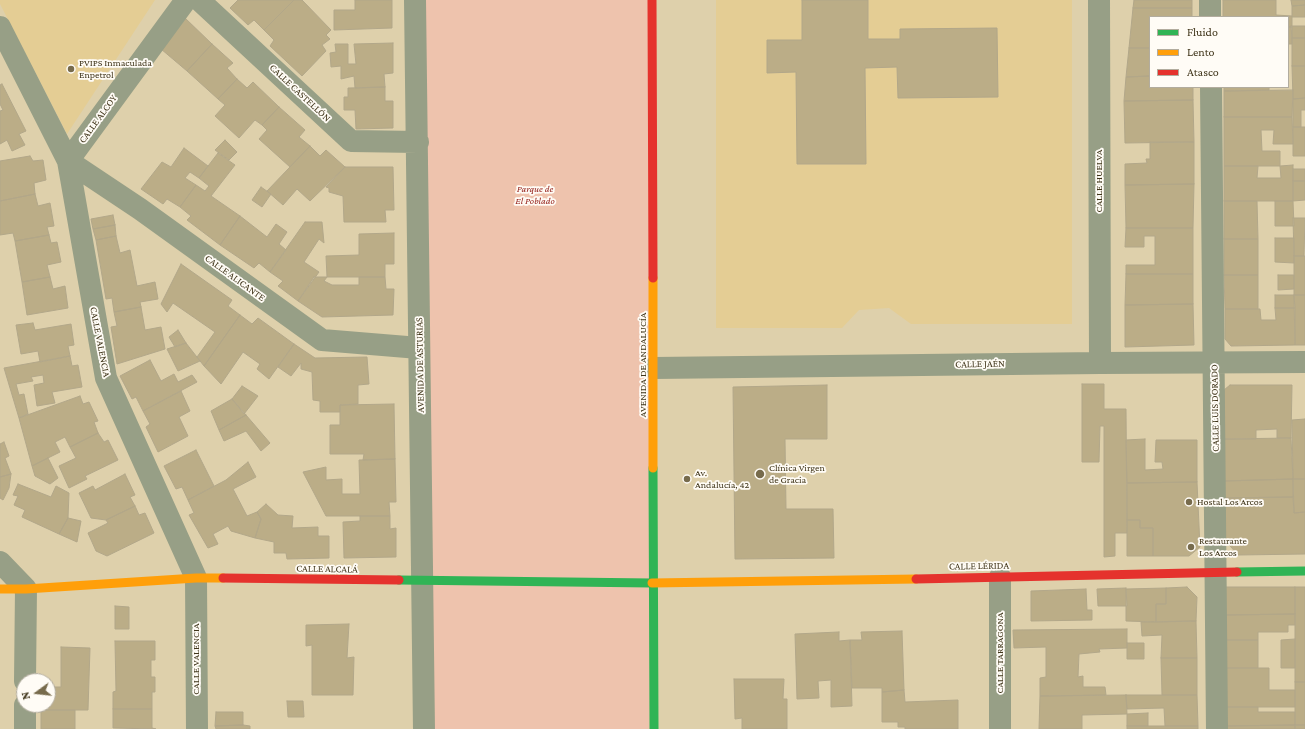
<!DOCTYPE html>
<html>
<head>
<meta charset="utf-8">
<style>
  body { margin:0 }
  #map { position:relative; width:1305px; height:729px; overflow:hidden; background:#ded0ab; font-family:"Crimson Pro",serif }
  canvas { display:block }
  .legend { position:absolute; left:1149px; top:16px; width:140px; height:72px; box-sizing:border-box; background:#fffcf6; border:1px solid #b2ac9e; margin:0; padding:5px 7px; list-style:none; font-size:12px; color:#3f3419 }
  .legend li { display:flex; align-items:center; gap:8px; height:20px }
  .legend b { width:20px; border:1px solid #b2ac9e }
  .north { position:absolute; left:16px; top:673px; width:40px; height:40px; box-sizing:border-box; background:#fffcf6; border:1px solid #b2ac9e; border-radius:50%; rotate:255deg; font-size:11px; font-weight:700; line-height:16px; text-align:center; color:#3f3419 }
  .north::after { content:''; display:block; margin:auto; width:14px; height:18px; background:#776b4c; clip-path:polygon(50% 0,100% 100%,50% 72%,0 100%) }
</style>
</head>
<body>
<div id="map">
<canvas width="1305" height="729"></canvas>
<ul class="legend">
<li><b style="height:5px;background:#30b455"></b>Fluido</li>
<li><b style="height:5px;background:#ff9f0a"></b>Lento</li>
<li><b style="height:5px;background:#e5322d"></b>Atasco</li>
</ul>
<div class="north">N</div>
</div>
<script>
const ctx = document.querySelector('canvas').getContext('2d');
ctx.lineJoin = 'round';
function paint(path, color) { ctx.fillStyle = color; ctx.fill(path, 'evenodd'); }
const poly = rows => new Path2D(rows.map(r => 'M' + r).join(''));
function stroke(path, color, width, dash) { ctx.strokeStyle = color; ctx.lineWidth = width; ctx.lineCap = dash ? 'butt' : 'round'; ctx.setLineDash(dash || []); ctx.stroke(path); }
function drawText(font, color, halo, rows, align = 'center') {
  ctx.font = font + ' "Crimson Pro",serif'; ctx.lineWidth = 3.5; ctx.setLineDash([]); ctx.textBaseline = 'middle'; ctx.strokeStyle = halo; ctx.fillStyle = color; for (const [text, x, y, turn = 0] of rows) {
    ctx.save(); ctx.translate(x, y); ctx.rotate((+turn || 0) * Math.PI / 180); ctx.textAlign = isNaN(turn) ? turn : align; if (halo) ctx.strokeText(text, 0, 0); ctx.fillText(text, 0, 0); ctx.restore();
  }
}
paint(poly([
  [0,0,155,0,67,134,0,4],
  [716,0,1072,0,1072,324,911,324,889,308,859,310,842,328,716,328]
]), '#e4cd94');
paint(poly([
  [415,0,652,0,654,729,424,729]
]), '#eec3ad');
const building = poly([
  [238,0,294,0,264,30,254,20,248,25,230,8,238,0],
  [294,0,302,0,331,30,326,35,330,39,322,45,326,51,302,76,270,46,274,40,264,30,294,0],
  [355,0,392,0,392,28,334,30,334,10,355,10,355,0],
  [802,0,868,0,868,39,900,39,900,29,997,28,998,97,898,98,897,67,865,68,866,164,797,164,796,72,767,73,767,40,802,40,802,0],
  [1134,0,1192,0,1192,8,1133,8,1134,0],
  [1223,0,1276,0,1276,15,1292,16,1292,27,1288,27,1288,17,1223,17,1223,0],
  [1291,0,1305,0,1305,5,1292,6,1291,0],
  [1305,5,1305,17,1292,17,1292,6,1305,5],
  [1133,8,1192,8,1192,17,1150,17,1150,48,1129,48,1133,8],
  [185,18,212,44,187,71,161,49,185,18],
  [1291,26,1305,26,1305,38,1292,38,1291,26],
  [1288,27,1292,27,1292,44,1288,44,1288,27],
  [1292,38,1305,38,1305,66,1292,66,1292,38],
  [393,43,393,73,384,74,385,87,355,88,354,76,341,79,341,66,331,67,330,53,336,52,335,44,348,44,348,64,356,64,354,44,393,43],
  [212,44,233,63,227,68,237,79,218,99,187,71,212,44],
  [1129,48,1150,48,1150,76,1126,77,1129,48],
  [1292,66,1305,66,1305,98,1293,99,1292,66],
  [1150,76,1150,87,1193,87,1193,100,1124,101,1126,77,1150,76],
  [237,79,247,88,253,82,279,107,262,125,255,120,239,138,215,116,225,105,218,99,237,79],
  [2,84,26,131,19,134,25,145,12,151,7,140,0,144,0,111,3,110,0,104,0,85,2,84],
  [385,87,385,101,393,101,393,128,356,129,355,110,344,110,344,97,348,97,348,88,385,87],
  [1224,87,1269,87,1269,90,1224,91,1224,87],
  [1293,90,1292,117,1224,117,1224,91,1293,90],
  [1305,98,1305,110,1301,110,1301,127,1293,127,1293,99,1305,98],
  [1193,100,1194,142,1125,143,1124,101,1193,100],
  [279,107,305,130,299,137,310,146,290,167,259,139,267,130,262,125,279,107],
  [1224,117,1292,117,1293,144,1273,144,1274,130,1261,130,1262,151,1280,151,1280,166,1224,166,1224,117],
  [1293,127,1305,127,1305,156,1293,156,1293,127],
  [225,140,237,152,229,160,215,150,225,140],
  [1150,142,1194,142,1194,184,1125,185,1125,164,1147,163,1146,159,1150,159,1150,142],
  [310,146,320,156,326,150,345,167,310,201,297,189,283,205,267,191,310,146],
  [184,148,208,166,199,178,190,172,185,178,196,185,180,207,167,199,163,204,141,189,162,162,171,167,184,148],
  [218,153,235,165,211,196,240,216,220,245,187,220,191,216,180,207,196,185,205,191,209,186,199,178,218,153],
  [30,156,33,161,43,160,46,180,34,183,35,194,0,201,0,161,30,156],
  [1293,165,1293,201,1224,201,1224,166,1258,166,1257,178,1281,178,1280,166,1293,165],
  [345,167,393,167,394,210,385,210,386,222,344,222,343,196,329,192,329,188,326,187,345,167],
  [1293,169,1305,169,1305,181,1293,181,1293,169],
  [1293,181,1305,181,1305,200,1293,201,1293,181],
  [1194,184,1193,228,1126,228,1125,185,1194,184],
  [261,187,271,194,262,207,252,200,261,187],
  [35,194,38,206,50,203,54,226,47,227,49,235,15,241,13,233,0,235,0,201,35,194],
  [1224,201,1257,201,1258,239,1224,239,1224,201],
  [1275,201,1293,201,1294,226,1275,226,1275,201],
  [113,215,115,225,93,229,91,219,113,215],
  [240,216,267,237,276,224,287,232,279,244,286,250,270,272,259,263,254,268,220,245,240,216],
  [1293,218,1305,218,1304,256,1294,256,1293,218],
  [305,222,322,222,324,243,319,239,304,262,319,272,298,301,278,286,283,281,270,272,305,222],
  [115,225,116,236,96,240,93,229,115,225],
  [1126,228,1193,228,1193,274,1126,274,1126,265,1155,265,1155,236,1144,236,1144,247,1125,247,1126,228],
  [394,233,394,264,385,264,385,277,327,277,326,256,359,255,359,234,394,233],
  [49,235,51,243,57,242,61,262,47,265,50,277,22,282,15,241,49,235],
  [116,236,120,253,130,250,137,286,155,282,158,299,140,302,141,307,114,312,112,298,106,299,96,240,116,236],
  [1275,238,1294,238,1294,263,1275,262,1275,238],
  [1224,239,1258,239,1258,275,1224,275,1224,239],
  [1294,256,1305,256,1305,295,1294,295,1294,256],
  [181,264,232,300,228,306,240,315,204,366,197,357,215,332,173,303,167,312,161,304,181,264],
  [1126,274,1193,274,1193,304,1125,305,1126,274],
  [1224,275,1258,275,1258,309,1225,309,1224,275],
  [1278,275,1294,275,1294,289,1278,290,1278,275],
  [50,277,53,289,65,286,68,308,27,315,22,282,50,277],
  [314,277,327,277,324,281,332,285,359,285,359,277,385,277,386,289,394,289,393,315,322,317,298,301,314,277],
  [1275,295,1294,295,1295,308,1275,308,1275,295],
  [1294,295,1305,295,1305,345,1295,345,1294,295],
  [1193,304,1194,345,1125,347,1125,305,1193,304],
  [141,307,145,330,161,327,165,349,117,364,111,327,117,326,114,312,141,307],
  [1275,308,1295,308,1295,345,1231,346,1225,339,1225,309,1260,309,1261,320,1276,320,1275,308],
  [240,315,252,324,258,318,294,344,269,379,257,369,260,364,243,352,221,384,204,366,240,315],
  [33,323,35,330,71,324,74,345,68,346,70,356,40,362,38,351,21,354,16,325,33,323],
  [178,330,186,343,175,347,169,337,178,330],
  [186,343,200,361,178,371,167,349,186,343],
  [294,344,315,358,367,357,369,384,358,385,358,404,340,405,340,412,320,412,320,401,313,400,312,372,301,369,301,363,291,376,278,367,294,344],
  [70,356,72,366,78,365,82,387,52,392,55,403,37,406,34,385,44,383,43,375,31,377,33,381,16,384,19,395,24,394,28,414,19,418,4,368,70,356],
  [150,360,161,381,174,374,178,382,192,375,197,382,143,411,136,397,132,399,120,376,150,360],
  [1082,384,1104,384,1104,409,1126,409,1127,533,1115,533,1115,556,1104,557,1104,426,1100,426,1099,462,1082,462,1082,384],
  [827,385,827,439,785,439,786,509,833,509,834,558,735,559,733,387,827,385],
  [1230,385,1292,385,1291,438,1277,438,1277,429,1256,430,1256,439,1224,439,1224,390,1230,385],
  [242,386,258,396,244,414,232,399,242,386],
  [181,391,190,411,179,417,188,436,158,452,146,427,150,424,143,411,181,391],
  [80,396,83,404,89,402,98,421,94,422,98,433,70,447,65,437,55,442,60,452,32,466,19,418,80,396],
  [232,399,246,415,219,430,211,411,232,399],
  [394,404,395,459,363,460,364,454,330,454,330,425,340,425,340,405,394,404],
  [246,415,270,443,261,451,246,431,224,441,219,430,246,415],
  [1305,419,1305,479,1293,479,1292,420,1305,419],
  [98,433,104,442,108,440,118,460,85,476,87,479,69,488,59,466,76,458,70,447,98,433],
  [1291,438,1293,479,1224,481,1224,439,1291,438],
  [1145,439,1145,470,1163,469,1162,462,1155,462,1156,440,1197,440,1197,482,1127,483,1126,440,1145,439],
  [4,442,9,456,5,458,11,474,0,477,0,444,4,442],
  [196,450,214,486,188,500,182,487,176,489,164,466,196,450],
  [48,458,58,478,50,484,35,476,32,466,48,458],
  [395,459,396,502,389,502,390,516,326,516,303,472,326,467,326,480,342,479,342,494,360,494,359,460,395,459],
  [248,462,256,477,233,489,247,516,257,512,261,519,255,538,231,531,228,526,213,534,218,544,208,548,189,515,194,513,188,500,226,480,248,462],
  [11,474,9,488,3,500,0,498,0,477,11,474],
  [125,474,135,495,130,497,135,506,106,520,91,518,79,493,93,486,95,490,125,474],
  [1293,479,1293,497,1224,498,1224,481,1293,479],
  [1293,479,1305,479,1305,512,1294,513,1293,479],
  [1197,482,1200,547,1189,556,1153,556,1153,528,1140,528,1140,520,1127,520,1127,483,1197,482],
  [18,484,51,497,56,486,69,493,68,518,59,534,22,517,25,510,14,505,18,496,13,495,18,484],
  [1293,497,1294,513,1305,512,1305,554,1238,555,1224,539,1224,498,1293,497],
  [266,504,278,515,293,516,292,528,318,527,318,536,329,536,329,558,287,559,286,553,274,553,274,542,255,538,261,519,257,512,266,504],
  [135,506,139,515,145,513,154,533,107,556,96,551,88,533,108,523,106,520,135,506],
  [360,516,390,516,390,529,396,528,396,557,344,558,343,522,360,521,360,516],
  [68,518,81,521,77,542,59,534,68,518],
  [1127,520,1140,520,1140,528,1153,528,1153,556,1127,556,1127,520],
  [1187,587,1197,597,1196,621,1156,622,1156,604,1166,604,1166,588,1187,587],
  [1224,587,1295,587,1295,614,1225,615,1224,587],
  [1295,587,1305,587,1305,682,1295,682,1295,587],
  [1126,588,1127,606,1098,606,1097,589,1126,588],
  [1166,588,1166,604,1156,604,1156,622,1126,621,1126,589,1166,588],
  [1086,589,1087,610,1092,610,1092,620,1031,621,1031,591,1086,589],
  [115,606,129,607,129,629,115,629,115,606],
  [1295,614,1295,625,1288,625,1288,632,1258,632,1258,640,1225,640,1225,615,1295,614],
  [1196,621,1197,658,1161,658,1162,635,1142,636,1141,622,1196,621],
  [349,624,347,658,354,657,353,695,312,695,312,645,306,646,306,625,349,624],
  [1127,629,1127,648,1099,649,1100,652,1079,654,1078,677,1083,676,1083,687,1105,687,1106,695,1040,696,1040,678,1046,677,1046,647,1014,648,1013,630,1127,629],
  [902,631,904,690,882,692,882,688,852,688,850,640,862,640,861,632,902,631],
  [839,632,839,641,850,640,852,706,831,707,831,680,818,681,819,698,797,699,795,634,839,632],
  [1295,639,1295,668,1281,668,1281,640,1295,639],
  [1225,640,1258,640,1258,668,1225,668,1225,640],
  [115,641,155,641,155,660,151,660,151,677,155,677,155,692,152,692,152,709,113,709,113,692,116,691,115,641],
  [1127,643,1144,643,1144,659,1127,659,1127,643],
  [61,647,90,648,88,710,41,710,41,705,48,705,48,687,61,687,61,647],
  [1161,658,1197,658,1197,695,1162,695,1161,658],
  [1225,668,1269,668,1269,690,1295,690,1295,707,1225,707,1225,668],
  [734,679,784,679,783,699,787,699,787,729,742,729,742,718,735,719,734,679],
  [1295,682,1305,682,1305,725,1295,725,1295,682],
  [904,690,905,702,958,700,958,729,905,729,905,727,898,727,898,722,882,722,882,692,904,690],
  [1126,695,1197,695,1198,726,1165,726,1164,708,1127,709,1126,695],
  [1126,695,1127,714,1082,715,1082,729,1039,729,1040,696,1126,695],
  [287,701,303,701,304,717,288,717,287,701],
  [1225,707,1258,707,1258,712,1295,712,1295,725,1225,726,1225,707],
  [113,709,152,709,152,728,156,729,113,728,113,709],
  [41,710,75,710,75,729,41,729,41,710],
  [216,712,243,712,243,725,215,726,216,712],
  [1148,713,1148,726,1127,726,1127,714,1148,713],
  [243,725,250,726,250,729,216,729,215,726,243,725],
  [1295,725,1295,729,1225,729,1225,726,1295,725],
  [1295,725,1305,725,1305,729,1295,729,1295,725],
  [1127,726,1198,726,1198,729,1127,729,1127,726]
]);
paint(building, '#bbad87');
stroke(building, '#b2a789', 1);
stroke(poly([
  [186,0,68,161,140,209,322,340,419,348],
  [199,0,351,141,418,142],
  [415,0,424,729],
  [1099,0,1100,363],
  [1210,0,1210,17],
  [0,27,68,161,106,378,196,578,197,729],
  [1211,87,1217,729],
  [654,368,1100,363,1305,362],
  [0,562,26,589,25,681],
  [25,729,25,705],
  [1000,729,1000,577]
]), '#979f86', 22);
stroke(poly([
  [653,468,654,729],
  [1237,572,1305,571],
  [399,580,652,583]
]), '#30b455', 9);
stroke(poly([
  [653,278,653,468],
  [652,583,916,579],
  [0,589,26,589,196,578,223,578]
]), '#ff9f0a', 9);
stroke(poly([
  [652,0,653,278],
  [223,578,399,580],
  [916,579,1237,572]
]), '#e5322d', 9);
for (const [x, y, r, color] of [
  [71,69,4,"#776b4c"],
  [760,474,5,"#776b4c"],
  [687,479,4,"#776b4c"],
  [1189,502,4,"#776b4c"],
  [1191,547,4,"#776b4c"]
]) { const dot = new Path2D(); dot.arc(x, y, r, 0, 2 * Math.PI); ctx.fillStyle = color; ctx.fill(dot); stroke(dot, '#fffcf6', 1.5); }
drawText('10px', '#3f3419', '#fffcf6', [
  ["PVIPS Inmaculada",79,63],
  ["Enpetrol",79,75],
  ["Clínica Virgen",769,468],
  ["de Gracia",769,480],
  ["Av.",695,473],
  ["Andalucía, 42",695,485],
  ["Hostal Los Arcos",1197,502],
  ["Restaurante",1199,541],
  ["Los Arcos",1199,553]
], 'left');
drawText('10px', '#3f3419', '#fffcf6', [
  ["CALLE CASTELLÓN",300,93,43],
  ["CALLE ALCOY",98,119,-54],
  ["CALLE HUELVA",1099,181,-90],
  ["CALLE ALICANTE",235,278,36],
  ["CALLE VALENCIA",100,342,79],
  ["CALLE JAÉN",980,364,-1],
  ["AVENIDA DE ASTURIAS",420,365,-91],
  ["AVENIDA DE ANDALUCÍA",643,365,-90],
  ["CALLE LUIS DORADO",1215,408,-91],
  ["CALLE LÉRIDA",979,566,-1],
  ["CALLE ALCALÁ",327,569,1],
  ["CALLE TARRAGONA",1000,653,-90],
  ["CALLE VALENCIA",196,659,-90]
]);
drawText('italic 10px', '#931d16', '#fffcf6', [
  ["Parque de",535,189],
  ["El Poblado",535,201]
]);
</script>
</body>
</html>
